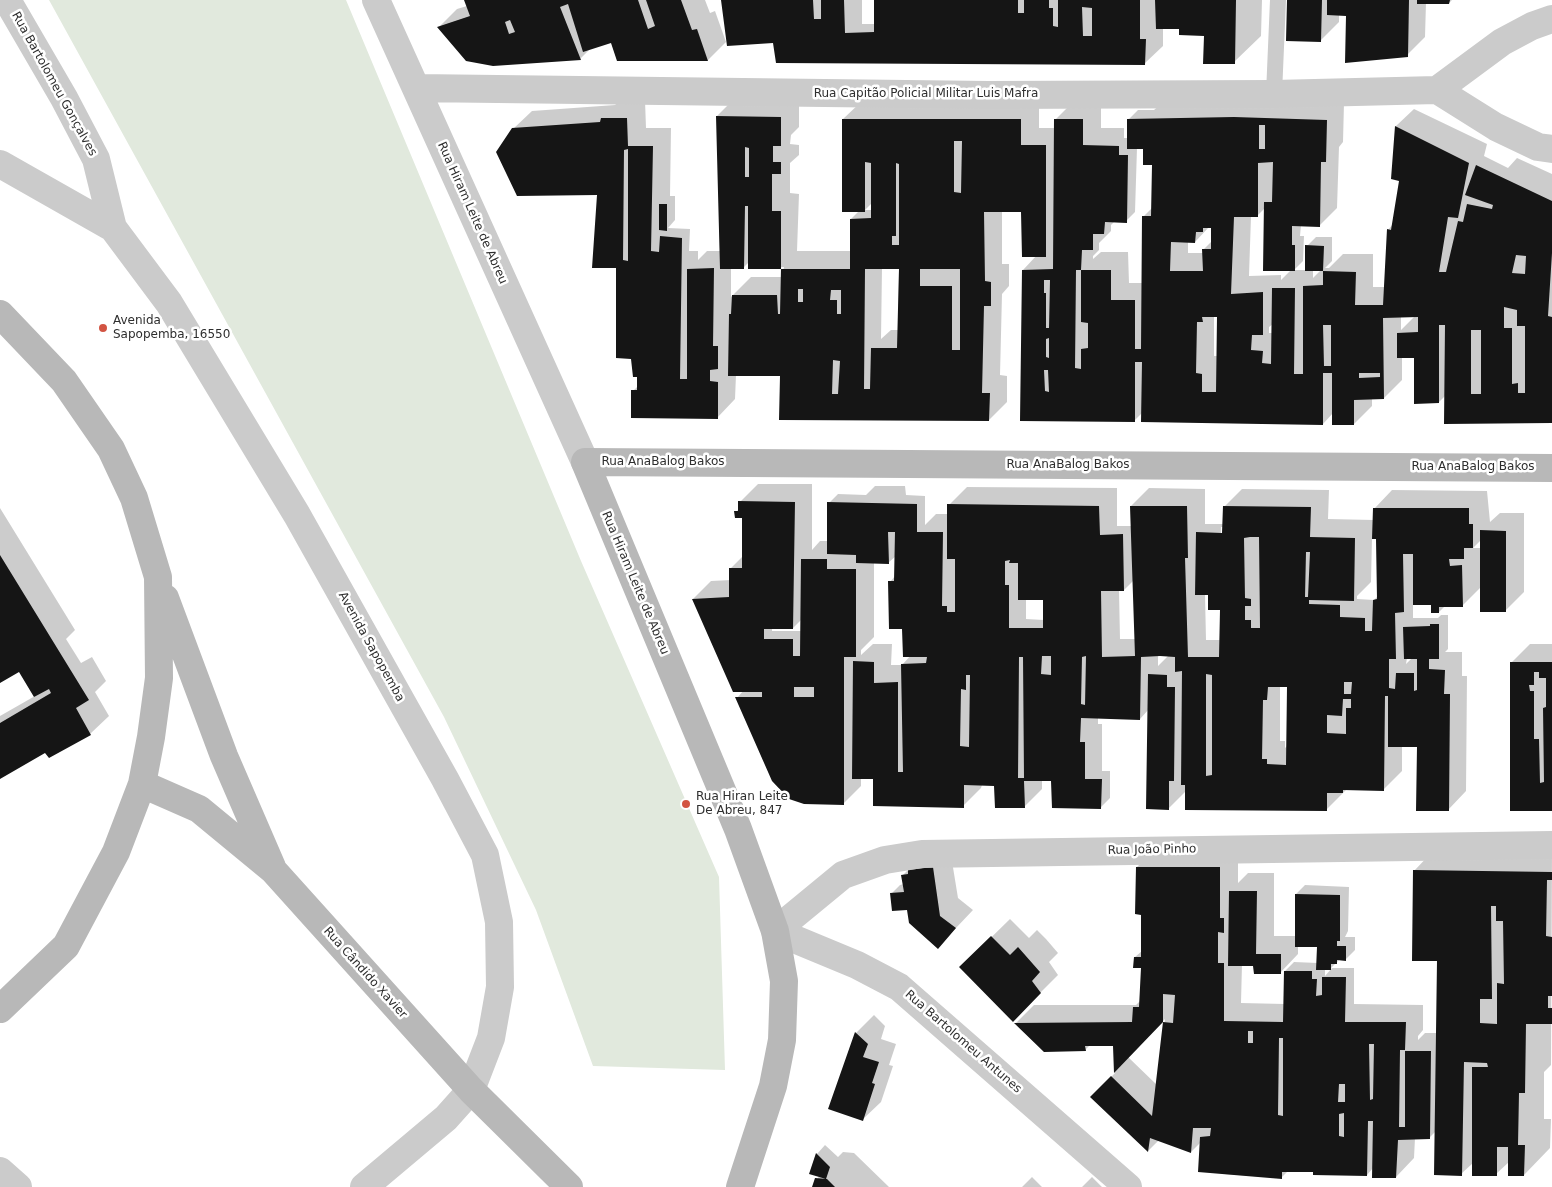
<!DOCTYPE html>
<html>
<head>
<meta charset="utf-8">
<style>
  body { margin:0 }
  canvas { display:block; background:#fff }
</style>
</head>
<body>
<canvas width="1552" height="1187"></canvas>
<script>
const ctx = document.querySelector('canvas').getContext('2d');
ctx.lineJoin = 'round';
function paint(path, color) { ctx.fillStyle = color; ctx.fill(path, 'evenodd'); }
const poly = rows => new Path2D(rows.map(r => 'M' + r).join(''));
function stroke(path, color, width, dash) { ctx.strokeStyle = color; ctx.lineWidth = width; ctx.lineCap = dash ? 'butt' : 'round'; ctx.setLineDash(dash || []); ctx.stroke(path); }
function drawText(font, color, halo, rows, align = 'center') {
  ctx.font = font + ' "DejaVu Sans",sans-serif'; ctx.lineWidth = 5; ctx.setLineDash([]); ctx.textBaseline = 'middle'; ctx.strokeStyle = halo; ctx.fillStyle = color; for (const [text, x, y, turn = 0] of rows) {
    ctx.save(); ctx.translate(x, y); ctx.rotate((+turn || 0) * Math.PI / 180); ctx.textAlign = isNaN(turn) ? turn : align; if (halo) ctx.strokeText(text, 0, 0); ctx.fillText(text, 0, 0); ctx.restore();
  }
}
paint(poly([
  [49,0,346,0,581,561,719,877,725,1070,593,1066,536,910,444,717]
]), '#e1e9dd');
paint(poly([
  [466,0,705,0,710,13,715,11,726,42,708,60,618,60,611,42,591,48,580,59,467,59,439,27,457,9,467,6],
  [722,0,862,0,862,24,875,24,875,0,1262,0,1261,36,1234,62,1205,33,1180,28,1163,28,1163,46,1144,64,774,42],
  [1288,0,1452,0,1449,3,1426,3,1425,37,1407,55,1347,15,1339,14,1339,22,1321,40],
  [735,98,799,100,799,127,791,135,790,144,799,145,799,155,790,163,790,193,799,194,797,251,851,251,851,219,859,211,843,119,862,101,1039,102,1039,128,1055,128,1055,120,1073,102,1101,101,1101,128,1124,128,1124,138,1128,138,1129,119,1138,110,1154,110,1164,101,1344,103,1343,142,1339,147,1337,208,1319,226,1301,225,1300,236,1304,236,1303,261,1294,270,1306,270,1307,246,1316,237,1332,237,1332,261,1325,268,1329,268,1343,254,1373,254,1373,287,1385,287,1388,230,1393,224,1400,179,1392,178,1396,126,1414,109,1487,144,1484,156,1508,168,1517,158,1552,174,1552,422,1445,396,1439,402,1415,356,1402,357,1402,380,1384,398,1372,398,1372,406,1354,424,1333,413,1323,424,1142,413,1134,421,1022,420,1023,270,1037,255,1022,211,1002,211,1002,264,1009,264,1009,286,1002,294,1000,375,1007,376,1007,402,989,420,896,419,781,375,736,375,735,399,717,418,633,391,639,385,617,267,598,194,513,129,532,111,615,105,620,100,645,100,646,128,671,128,670,196,675,196,675,220,668,228,690,229,689,251,698,251,698,260,707,251,720,251,717,116],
  [1145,146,1153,164,1152,208,1144,216,1143,283,1129,283,1128,252,1101,252,1093,259,1093,256,1099,250,1099,243,1111,231,1111,225,1115,221,1126,221,1135,212,1137,148],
  [873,202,873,210,865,210],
  [1265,208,1291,270,1281,280,1281,275,1249,276,1251,216,1257,216],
  [1209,227,1212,227,1212,241,1204,249,1204,253,1188,253,1188,241,1195,242],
  [749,262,749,268,784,267,782,277,751,277,731,297,731,267,744,267],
  [899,267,898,330,891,330,881,339,882,268],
  [1313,270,1321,270,1313,278],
  [1214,316,1218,316,1218,356,1214,356],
  [1401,316,1415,316,1401,330],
  [1273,324,1272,333,1269,333,1269,327],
  [758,484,812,484,812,550,820,541,829,541,829,503,838,494,866,495,875,486,905,486,906,495,925,496,925,525,936,514,949,514,949,505,967,487,1117,488,1117,526,1132,526,1131,506,1149,488,1205,489,1205,524,1223,524,1224,507,1242,489,1329,490,1328,519,1374,520,1374,509,1392,490,1487,491,1490,522,1500,513,1524,513,1524,592,1506,610,1481,587,1462,606,1445,606,1439,612,1432,603,1413,604,1413,618,1438,618,1441,615,1448,615,1448,649,1445,652,1462,652,1462,676,1467,676,1466,791,1448,810,1418,746,1402,746,1402,771,1384,789,1347,789,1326,810,1186,791,1169,808,1149,709,1140,719,1098,717,1098,724,1102,724,1102,771,1110,771,1110,798,1101,807,1052,779,1042,780,1042,789,1024,807,996,785,982,785,981,788,963,806,874,778,861,778,861,786,843,804,790,798,781,791,763,760,737,698,744,690,693,599,711,581,731,580,731,568,743,556,743,516,736,512,740,508,740,502],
  [1221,527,1223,527,1220,580],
  [1372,538,1378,538,1378,596,1374,600,1357,599,1357,596,1371,582],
  [1482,539,1481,548,1473,548],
  [896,556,895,576,890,582,911,655,902,665,891,665,892,644,873,644,861,655,861,650,874,637,874,562,888,563],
  [1134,580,1135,639,1120,639,1119,590,1124,590],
  [1205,594,1210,594,1222,608,1221,640,1206,640],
  [1026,599,1044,599,1044,620,1026,619],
  [802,619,801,631,772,631,772,628,793,628],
  [1158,655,1169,655,1158,666],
  [1407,658,1412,658,1406,664],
  [1280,685,1288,685,1288,745,1285,748,1285,741,1280,741],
  [0,508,75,630,66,639,81,663,92,657,106,681,95,692,109,716,90,734,49,757,46,751,0,777,0,716,35,696,25,668,0,681],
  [1530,644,1552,644,1552,810,1511,810,1512,662],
  [950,849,958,898,973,910,938,947,908,907,891,894,900,885,904,884,903,875,921,857],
  [1155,849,1238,850,1238,883,1248,873,1274,873,1274,936,1297,936,1296,894,1305,885,1349,887,1348,931,1345,937,1355,937,1355,950,1346,959,1340,959,1331,968,1354,968,1354,1004,1423,1005,1423,1030,1418,1036,1418,1040,1425,1033,1437,1033,1438,960,1414,871,1432,852,1552,854,1551,1065,1544,1072,1544,1119,1551,1119,1550,1148,1524,1175,1509,1162,1496,1174,1473,1163,1461,1174,1436,1131,1429,1138,1415,1138,1414,1158,1396,1177,1373,1168,1367,1175,1289,1170,1281,1178,1224,1174,1224,1171,1201,1142,1191,1152,1159,1140,1148,1151,1092,1097,1115,1073,1114,1045,1090,1045,1085,1050,1044,1050,1016,1023,1034,1005,1136,1005,1141,1000,1142,966,1135,957,1142,951,1143,913,1137,867],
  [1298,946,1318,946,1318,963,1294,962,1285,971,1285,1004,1241,1003,1242,964,1255,964,1280,973,1298,954],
  [1325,968,1332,968,1325,976],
  [1165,1019,1161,1049,1157,1085,1128,1057],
  [1010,919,1029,938,1037,930,1046,939,1058,953,1049,962,1058,975,1013,1020,961,967],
  [874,1015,885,1026,881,1039,896,1044,889,1065,893,1066,881,1102,862,1120,829,1108,856,1033],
  [825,1145,838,1157,843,1152,854,1153,889,1187,813,1187,819,1176,811,1173,817,1154],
  [1032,1177,1042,1187,1022,1187],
  [1092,1177,1102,1187,1082,1187]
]), '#0003');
paint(poly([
  [464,0,638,0,648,29,655,26,646,0,681,0,692,30,697,29,708,61,617,61,611,43,583,52,568,4,560,7,581,60,493,66,466,61,437,27,470,16],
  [510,20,515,32,509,34,505,22],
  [721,0,813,0,814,19,821,19,821,0,844,0,845,33,874,32,874,0,1018,0,1018,13,1024,13,1024,0,1049,0,1049,8,1053,8,1053,26,1058,27,1058,0,1140,0,1140,39,1146,39,1145,65,776,63,773,43,727,46],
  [1082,7,1092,8,1092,36,1083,36],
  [1155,0,1236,0,1235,64,1203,64,1204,36,1179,35,1179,29,1156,29],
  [1287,0,1322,0,1321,42,1286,41],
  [1327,0,1409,0,1408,57,1345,63,1346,16,1327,15],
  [1417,0,1450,0,1449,4,1417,4],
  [716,116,781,117,781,146,773,146,773,162,781,162,781,174,772,174,772,211,781,211,781,269,850,269,850,219,871,218,871,163,865,162,865,212,842,212,842,119,1021,119,1021,145,1046,145,1046,257,1022,257,1021,212,984,212,985,281,991,282,991,306,984,306,982,393,990,393,989,421,779,420,780,376,728,376,729,314,731,314,732,295,777,295,778,314,780,314,781,269,748,269,748,206,745,206,744,269,720,269],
  [954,141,962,141,961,193,954,192],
  [745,147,749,148,749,177,745,177],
  [896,163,899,164,899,245,892,245,892,236,896,236],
  [865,269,899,269,897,348,871,348,870,389,864,389],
  [920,269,960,269,960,350,952,350,952,286,920,286],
  [798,289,803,289,803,302,798,302],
  [831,290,841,290,841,314,837,314,837,300,830,300],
  [833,360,840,361,838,394,832,394],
  [1234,117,1327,120,1326,162,1321,162,1320,227,1292,226,1292,245,1295,245,1295,271,1263,271,1264,202,1272,202,1273,162,1258,163,1258,217,1234,217,1231,294,1263,292,1263,335,1252,335,1251,350,1263,351,1262,363,1271,364,1272,288,1295,288,1294,374,1303,374,1303,286,1323,285,1323,271,1356,272,1355,305,1383,305,1387,229,1391,230,1399,181,1391,179,1395,126,1469,163,1458,218,1448,217,1439,272,1446,272,1458,221,1463,222,1467,204,1492,209,1493,205,1465,195,1476,165,1552,201,1552,253,1548,316,1552,317,1552,423,1444,424,1445,325,1439,325,1439,403,1414,404,1414,358,1397,358,1397,333,1418,332,1418,317,1383,318,1384,399,1354,400,1354,425,1332,425,1332,373,1323,373,1323,425,1141,422,1142,362,1135,362,1135,422,1020,421,1022,270,1053,269,1054,119,1083,119,1083,145,1119,146,1119,155,1128,155,1127,223,1105,222,1104,234,1093,234,1093,250,1082,250,1081,270,1076,270,1075,368,1081,369,1081,349,1088,348,1088,323,1081,322,1081,270,1111,270,1111,300,1135,300,1135,349,1141,349,1142,216,1151,216,1152,165,1143,165,1143,149,1127,149,1127,119],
  [1259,125,1265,125,1265,149,1259,149],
  [1203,228,1211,228,1211,249,1202,249,1203,271,1170,271,1171,242,1195,243,1196,232,1203,232],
  [1516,255,1526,256,1525,274,1512,273],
  [1044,280,1050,280,1049,328,1046,328,1046,293,1044,293],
  [1504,307,1517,310,1517,326,1525,326,1525,393,1518,393,1518,383,1512,384,1512,328,1504,328],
  [1202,317,1217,317,1216,392,1202,392,1202,374,1196,373,1197,322,1203,322],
  [1323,325,1331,325,1331,366,1324,366],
  [1471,330,1481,330,1481,394,1471,394],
  [1049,338,1049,358,1046,357,1046,339],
  [1044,370,1048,370,1049,392,1045,391],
  [1359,373,1380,373,1380,377,1359,378],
  [601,118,627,118,628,146,653,146,651,251,659,252,660,236,682,238,680,379,687,379,687,269,714,268,713,346,718,346,718,369,710,370,710,381,718,382,718,419,631,418,631,390,637,390,637,377,633,377,631,359,616,358,616,268,592,268,597,195,517,196,496,152,512,128,600,122],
  [628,149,628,261,623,260,624,150],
  [659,204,667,204,667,231,659,230],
  [1305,245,1324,246,1323,271,1305,271],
  [738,501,795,502,793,629,764,629,764,639,793,639,793,656,800,656,801,559,827,559,827,569,856,569,856,657,844,657,844,805,804,804,789,799,772,781,735,697,762,697,762,692,733,692,692,599,729,597,729,568,742,568,742,518,735,518,734,511,738,511],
  [794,687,814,687,814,697,794,697],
  [827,502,917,504,917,532,943,532,942,606,947,606,947,612,955,612,955,559,947,559,947,504,1099,506,1100,535,1123,534,1124,591,1101,591,1102,657,1135,656,1130,506,1187,506,1188,558,1185,558,1188,657,1219,657,1220,610,1208,610,1208,595,1195,595,1196,532,1222,533,1223,506,1311,507,1310,537,1355,538,1354,601,1309,600,1309,604,1340,605,1340,617,1365,618,1365,631,1372,631,1373,600,1377,599,1376,539,1372,539,1373,508,1469,508,1469,524,1473,524,1473,548,1464,548,1464,559,1449,559,1450,566,1462,565,1463,607,1439,607,1439,613,1431,613,1431,605,1413,605,1413,554,1403,554,1404,612,1395,613,1396,659,1389,659,1389,688,1395,689,1396,673,1414,673,1414,691,1417,690,1417,659,1404,659,1403,627,1430,626,1430,624,1439,624,1439,659,1429,659,1429,669,1445,670,1444,694,1450,694,1449,811,1416,811,1417,747,1388,747,1388,696,1385,696,1384,791,1343,790,1343,793,1327,793,1327,811,1185,810,1185,785,1181,785,1182,671,1175,672,1175,657,1160,656,1141,657,1140,720,1081,718,1080,742,1085,742,1085,779,1102,779,1101,809,1052,808,1051,781,1024,781,1025,808,995,808,994,786,964,785,964,808,873,806,873,779,852,779,853,661,874,662,874,683,898,682,898,772,903,772,901,664,926,663,927,657,903,657,902,629,889,629,888,581,894,581,895,532,888,532,889,564,856,563,856,555,827,554],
  [1250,537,1259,537,1260,628,1251,628,1251,620,1245,620,1245,606,1251,606,1251,599,1245,598,1244,538],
  [1306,552,1310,552,1308,597,1305,597],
  [1010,560,1009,563,1018,563,1018,600,1043,600,1043,628,1009,628,1009,585,1005,585,1005,561],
  [1042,656,1051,656,1051,675,1041,674],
  [1086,656,1085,705,1081,704,1082,657],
  [1019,657,1023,657,1024,778,1018,778],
  [1206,674,1212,675,1212,775,1206,776],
  [966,675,970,675,969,747,960,746,961,689,966,690],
  [1344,682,1352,682,1351,694,1344,694],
  [1268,687,1287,687,1286,765,1267,764,1267,759,1262,759,1263,700,1267,700],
  [1343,699,1351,699,1351,708,1346,708,1346,734,1327,733,1327,715,1342,716],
  [1480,530,1506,531,1506,612,1480,612],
  [0,555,89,700,76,708,91,735,49,758,45,753,0,779,0,723,51,693,49,689,34,697,19,672,0,683],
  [1510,662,1552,662,1552,811,1510,811],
  [1534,672,1539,672,1539,678,1546,678,1546,707,1543,708,1544,782,1540,783,1539,739,1534,739,1534,691,1530,691,1529,685,1534,685],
  [1148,674,1167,675,1167,687,1175,687,1174,781,1169,781,1169,810,1146,809],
  [933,867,940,916,956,928,938,949,909,923,907,910,892,911,890,893,904,892,901,875,908,874,908,870],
  [1136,867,1220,867,1220,918,1224,918,1224,933,1218,932,1218,963,1224,963,1224,1021,1283,1022,1284,971,1312,971,1312,979,1317,979,1316,996,1322,995,1322,977,1346,977,1345,1022,1406,1022,1405,1050,1400,1050,1399,1127,1405,1127,1405,1051,1431,1051,1430,1139,1398,1140,1396,1178,1372,1178,1373,1121,1368,1121,1367,1176,1313,1175,1313,1172,1282,1172,1282,1179,1198,1172,1200,1137,1210,1136,1211,1128,1193,1128,1191,1153,1150,1138,1148,1152,1090,1097,1111,1076,1152,1116,1163,1022,1173,1023,1175,995,1163,994,1163,1022,1114,1073,1113,1046,1085,1046,1086,1051,1044,1052,1014,1023,1132,1022,1133,1007,1139,1007,1141,968,1133,968,1134,957,1141,957,1141,915,1135,914],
  [1248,1031,1253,1031,1253,1043,1248,1043],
  [1279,1038,1283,1038,1283,1116,1278,1115],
  [1369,1044,1374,1044,1373,1099,1370,1100],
  [1339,1084,1345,1084,1345,1102,1338,1102],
  [1344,1113,1344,1137,1339,1136,1339,1114],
  [1413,870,1552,872,1552,880,1547,880,1546,936,1552,937,1552,996,1548,996,1548,1008,1552,1008,1552,1024,1526,1024,1525,1093,1519,1093,1518,1145,1525,1145,1524,1176,1508,1176,1508,1147,1497,1147,1497,1176,1472,1176,1472,1067,1488,1067,1487,1063,1464,1062,1462,1176,1434,1175,1437,961,1412,961],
  [1491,906,1496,906,1496,921,1503,921,1504,984,1497,983,1497,1024,1480,1023,1480,999,1492,999],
  [1229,891,1257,891,1256,954,1281,954,1281,974,1254,974,1253,966,1228,966],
  [1295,894,1340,895,1340,941,1337,941,1337,946,1346,946,1346,961,1337,960,1337,964,1331,964,1331,970,1316,970,1317,947,1295,947],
  [991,936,1010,955,1018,947,1040,972,1032,981,1041,993,1013,1022,959,967],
  [855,1032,868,1044,863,1057,879,1062,872,1083,875,1084,863,1121,828,1109],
  [816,1153,830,1167,826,1179,809,1174],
  [815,1178,827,1179,835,1187,812,1187]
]), '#151515');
stroke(poly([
  [1274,94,1278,0]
]), '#cbcbcb', 16);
stroke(poly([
  [7,0,64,98,96,159,113,228],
  [376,0,585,462],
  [416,88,988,95,1274,94,1437,90],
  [1437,90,1502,42,1532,26,1552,19],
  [1437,90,1496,127,1538,147,1552,149],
  [0,164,113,228,169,303,297,515,445,779,485,855,499,922,500,987,491,1038,471,1090,446,1118,364,1187],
  [0,1171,18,1187],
  [1128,1187,899,987,857,965,775,931,843,875,885,860,922,854,1552,845]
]), '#cbcbcb', 28);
stroke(poly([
  [0,314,64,381,111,449,134,498,158,577,159,678,151,737,142,784,116,852,66,946,0,1009],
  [165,598,224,756,272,867],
  [142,784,199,809,273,870,471,1090,569,1187],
  [740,1187,773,1086,782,1040,784,981,775,931,738,829,585,462,1552,468]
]), '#b8b8b8', 28);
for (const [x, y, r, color] of [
  [103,328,5,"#d25442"],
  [686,804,5,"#d25442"]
]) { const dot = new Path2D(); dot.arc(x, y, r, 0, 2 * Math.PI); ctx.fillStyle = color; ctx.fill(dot); stroke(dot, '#fff', 2); }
drawText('12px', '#2e2e2e', '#fff', [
  ["Rua Bartolomeu Gonçalves",54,84,61],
  ["Rua Capitão Policial Militar Luis Mafra",926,94],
  ["Rua Hiram Leite de Abreu",472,213,66],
  ["Rua AnaBalog Bakos",663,462],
  ["Rua AnaBalog Bakos",1068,465],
  ["Rua AnaBalog Bakos",1473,467],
  ["Rua Hiram Leite de Abreu",635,583,67],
  ["Avenida Sapopemba",371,647,61],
  ["Rua João Pinho",1152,850,-1],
  ["Rua Cândido Xavier",365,973,48],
  ["Rua Bartolomeu Antunes",963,1042,41]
]);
drawText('12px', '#2e2e2e', '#fff', [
  ["Avenida",113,321],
  ["Sapopemba, 16550",113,335],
  ["Rua Hiran Leite",696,797],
  ["De Abreu, 847",696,811]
], 'left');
</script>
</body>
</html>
